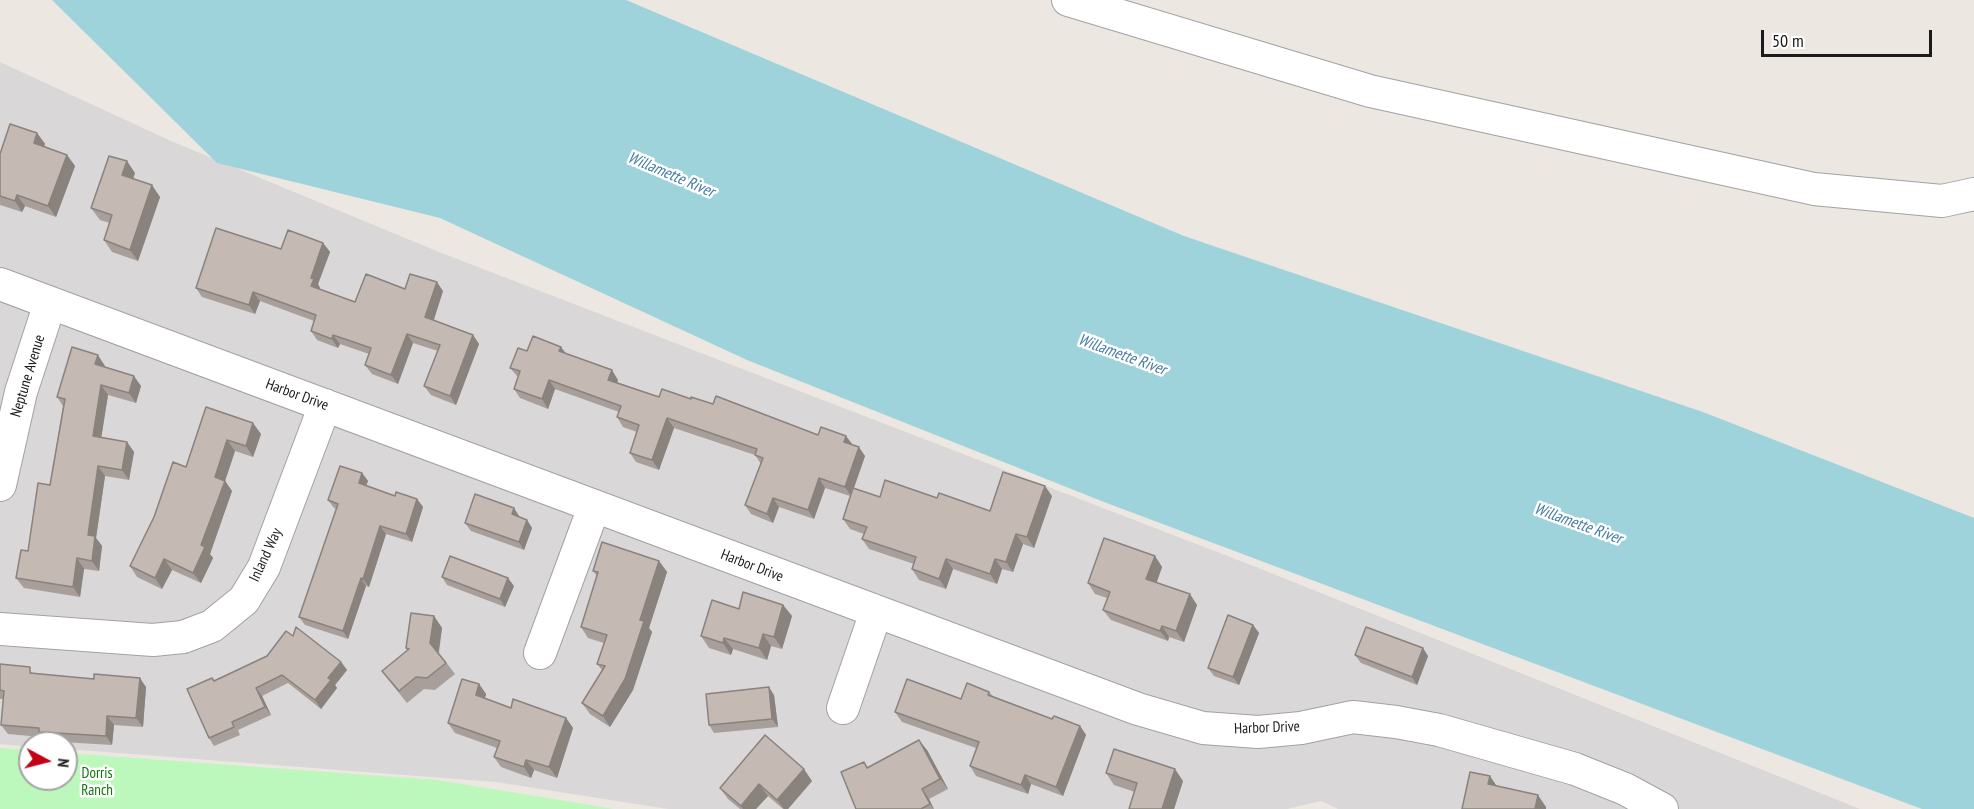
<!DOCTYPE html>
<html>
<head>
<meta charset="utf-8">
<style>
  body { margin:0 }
  #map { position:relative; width:1974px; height:809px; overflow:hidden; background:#ece7e0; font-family:"PT Sans Narrow",sans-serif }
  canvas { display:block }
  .north { position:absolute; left:18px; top:731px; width:60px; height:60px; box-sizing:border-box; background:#fff; border:2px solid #a4a4a4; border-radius:50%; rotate:97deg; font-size:16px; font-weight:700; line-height:24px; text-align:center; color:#1b1b1b }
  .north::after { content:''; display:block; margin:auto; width:21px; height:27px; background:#c40114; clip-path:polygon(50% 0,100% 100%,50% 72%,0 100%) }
  .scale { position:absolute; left:1761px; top:30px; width:171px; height:27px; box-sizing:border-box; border:3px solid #1b1b1b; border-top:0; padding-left:8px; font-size:18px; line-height:21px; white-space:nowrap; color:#1b1b1b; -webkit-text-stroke:4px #fff; paint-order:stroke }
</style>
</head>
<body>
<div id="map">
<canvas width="1974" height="809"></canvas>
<div class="north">N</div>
<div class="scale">50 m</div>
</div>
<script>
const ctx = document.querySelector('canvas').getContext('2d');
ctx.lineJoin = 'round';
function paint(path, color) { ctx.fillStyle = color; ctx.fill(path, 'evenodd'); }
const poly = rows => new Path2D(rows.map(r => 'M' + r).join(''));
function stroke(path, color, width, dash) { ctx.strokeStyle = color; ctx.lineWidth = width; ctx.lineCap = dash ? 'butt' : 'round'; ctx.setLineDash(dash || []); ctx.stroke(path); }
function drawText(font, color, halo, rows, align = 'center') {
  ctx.font = font + ' "PT Sans Narrow",sans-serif'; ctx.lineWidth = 5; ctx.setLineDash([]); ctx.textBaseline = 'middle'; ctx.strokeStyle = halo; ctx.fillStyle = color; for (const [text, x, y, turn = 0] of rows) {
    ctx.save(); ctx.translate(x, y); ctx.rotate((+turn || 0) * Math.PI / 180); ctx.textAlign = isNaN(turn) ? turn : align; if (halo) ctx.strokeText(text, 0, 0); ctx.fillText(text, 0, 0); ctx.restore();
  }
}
paint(poly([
  [0,62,171,141,439,252,1256,567,1860,809,1338,809,1321,801,1287,809,668,809,496,782,66,749,66,743,30,743,30,747,0,744]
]), '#d9d7d8');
paint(poly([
  [0,748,30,750,30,779,66,779,66,753,437,780,614,809,0,809]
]), '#bcf8bb');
paint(poly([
  [52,0,626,0,1184,236,1703,412,1974,518,1974,809,1922,809,1104,502,747,360,440,218,217,163]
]), '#9fd3db');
const minor = poly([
  [1068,0,1370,91,1814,189,1942,201,1974,194],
  [0,284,1138,709,1203,728,1258,732,1301,728,1353,717,1396,722,1439,730,1575,769,1625,789,1662,809],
  [0,485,21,392,50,303],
  [0,629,153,640,183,637,212,626,244,600,264,567,325,405],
  [540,653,594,507],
  [843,708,876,612]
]);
stroke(minor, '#a2a2a2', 34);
stroke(minor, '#fff', 32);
paint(poly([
  [37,133,45,144,44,146,67,155,75,166,56,217,25,206,22,212,0,205,0,154],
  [135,173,133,179,160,197,138,261,112,252,104,240,110,223,100,220,91,208],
  [323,243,330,252,318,284,320,288,320,289,355,302,405,289,443,291,433,320,473,335,479,344,456,405,431,395,424,386,438,351,413,343,398,384,372,374,365,365,369,354,340,344,338,348,317,340,311,331,314,321,260,301,255,314,202,297,196,288],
  [527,351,566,354,618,380,617,382,659,397,691,399,713,404,853,445,865,456,854,488,880,497,937,498,990,511,1052,496,1034,548,1023,544,1013,572,1002,569,997,584,953,569,946,589,919,580,912,569,914,564,869,549,862,539,864,534,850,529,843,519,850,496,825,488,814,519,779,507,773,523,751,514,745,505,761,464,755,455,674,428,659,470,636,462,630,453,637,432,623,427,617,417,619,412,555,389,548,409,520,398,514,389,518,377,510,368],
  [105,366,105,367,141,386,136,403,108,395,101,437,127,442,134,452,129,480,105,476,96,538,102,546,99,571,84,569,80,597,24,588,16,578,28,551,50,485,63,406,57,397],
  [206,407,261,434,253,457,235,451,225,481,232,491,210,554,213,558,201,583,172,570,162,589,137,577,130,566,154,517,186,467],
  [362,473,368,481,366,485,395,496,417,499,423,507,412,542,386,534,369,587,366,586,348,639,305,625,299,617,336,509,334,508,328,500],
  [514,508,519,517,527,520,532,528,524,550,471,531,465,523],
  [1155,556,1162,567,1157,582,1197,605,1184,642,1169,637,1168,641,1111,620,1103,610,1107,598,1095,594,1088,583],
  [659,561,667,572,649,628,652,632,633,690,610,727,590,714,582,703,602,670,597,664,604,643,588,638,581,627,597,576,593,571],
  [442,577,514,586,505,607,447,585],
  [783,605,792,616,782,649,771,646,767,660,733,649,731,655,709,648,701,636,739,609],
  [434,616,442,628,439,653,455,674,435,690,424,689,407,703,391,683,382,671,407,651,406,648],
  [1253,625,1259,633,1239,685,1214,676,1208,668],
  [293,636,341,662,347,670,335,685,337,688,321,709,288,683,262,696,271,715,238,730,240,735,214,746,209,738,212,678,214,681,267,656],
  [1355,655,1428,656,1417,685,1361,663],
  [0,664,34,673,146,687,143,727,114,725,112,745,45,741,42,737,8,734,1,725,4,699,0,699],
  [479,684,486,694,485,698,511,708,566,718,573,728,557,778,534,770,531,778,501,767,494,757,497,748,455,733,448,723],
  [989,692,993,696,1052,719,1080,726,1086,735,1063,796,1031,784,1028,794,976,776,970,766,976,748,902,722,895,712,961,699],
  [774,695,778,727,714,733,709,725],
  [927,750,948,789,929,799,934,809,856,809,864,762,868,767],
  [1106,773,1183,781,1174,809,1129,809,1135,792,1114,785],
  [812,781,788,809,783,809,768,796,756,809,740,809,728,799,720,788]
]), '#a99f9a');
paint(poly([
  [37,133,45,144,41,154,34,143],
  [67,155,75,166,56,217,48,206],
  [127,161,135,173,130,186,122,175],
  [152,185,160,197,138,261,130,250],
  [17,195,25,206,22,212,15,201],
  [323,243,330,252,318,284,320,288,318,295,311,286,311,278],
  [437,282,443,291,432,326,425,317],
  [253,292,260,301,255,314,249,305],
  [407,334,413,343,398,384,391,375],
  [333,335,340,344,338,348,332,339],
  [473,335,479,344,456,405,450,396],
  [561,347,568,356,559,351],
  [98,355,105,366,103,374,95,364],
  [612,370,618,380,615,389,608,380],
  [134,376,141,386,136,403,129,393],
  [549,380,555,389,548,409,542,399],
  [101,385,108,395,100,446,93,436],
  [667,418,674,428,659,470,652,460],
  [253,423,261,434,253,457,246,446],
  [846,436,853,445,844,442],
  [227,440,235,451,225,481,232,491,210,554,213,558,201,583,193,573,215,477],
  [127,442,134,452,129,480,122,470],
  [859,447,865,456,851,496,845,487],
  [98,466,105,476,96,538,102,546,99,571,92,561,88,535],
  [362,473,368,481,364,491,359,483],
  [819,478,825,488,814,519,808,510],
  [1045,486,1052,496,1034,548,1027,537],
  [773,498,779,507,773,523,767,514],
  [417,499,423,507,412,542,406,534],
  [514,508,519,516,517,522,512,514],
  [527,520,532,528,524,550,519,542],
  [380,526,386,534,369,587,363,579],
  [1016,534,1023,544,1013,572,1006,562],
  [1155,556,1162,567,1154,589,1146,579],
  [77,558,84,569,80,597,73,587],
  [164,559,172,570,162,589,155,578],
  [946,559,953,569,946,589,939,579],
  [995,559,1002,569,997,584,990,574],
  [659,561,667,572,649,628,652,632,633,690,610,727,603,716,640,620],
  [361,578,366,586,348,639,343,631],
  [508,578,514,586,505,607,500,599],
  [1190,594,1197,605,1184,642,1176,631],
  [783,605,792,616,782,649,774,637],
  [434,616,442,628,438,655,430,643],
  [1253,625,1259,633,1239,685,1233,677],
  [1162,626,1169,637,1168,641,1160,631],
  [763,634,771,646,767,660,759,648],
  [724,638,733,649,731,655,723,643],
  [1423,648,1428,656,1417,685,1412,677],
  [341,662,347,670,335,685,337,688,321,709,315,700,328,678],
  [140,678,146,687,143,727,136,718],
  [479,684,486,694,483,705,476,695],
  [769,687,774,695,778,727,772,719],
  [256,688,262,696,271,715,265,707],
  [107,716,114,725,112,745,106,736],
  [566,718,573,728,557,778,549,767],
  [1080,726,1086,735,1063,796,1056,787],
  [919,740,927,750,948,789,940,779],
  [526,760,534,770,531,778,524,767],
  [804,769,812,781,788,809,784,809,777,800],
  [1175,769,1183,781,1174,809,1162,809],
  [1025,775,1031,784,1028,794,1021,785],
  [1490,776,1498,788,1488,784],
  [759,784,768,796,756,809,743,809,741,806],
  [922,789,929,799,934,809,930,804],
  [1538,795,1546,807,1546,809,1535,809]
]), '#89827d');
const building = poly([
  [10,124,37,133,34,143,67,155,48,206,17,195,15,201,0,196,0,154,10,124],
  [109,156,127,161,122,175,152,185,130,250,104,240,112,215,91,208,109,156],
  [216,228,281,249,288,230,323,243,311,278,314,279,311,286,355,302,366,274,405,289,410,274,437,282,425,317,473,335,450,396,424,386,440,345,407,334,391,375,365,365,371,348,333,335,332,339,311,331,316,315,253,292,249,305,196,288,216,228],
  [533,336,561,347,559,351,612,370,608,380,659,397,662,389,691,399,691,397,713,404,716,396,818,435,821,427,846,436,844,442,859,447,845,487,819,478,808,510,773,498,767,514,745,505,763,458,755,455,757,449,667,418,652,460,630,453,639,425,617,417,621,406,549,380,542,399,514,389,520,371,510,368,518,348,527,351,533,336],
  [72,347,98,355,95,364,134,376,129,393,101,385,93,436,127,442,122,470,98,466,88,535,95,536,92,561,77,558,73,587,16,578,21,550,28,551,38,483,50,485,65,399,57,397,72,347],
  [206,407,253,423,246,446,227,440,215,477,225,481,201,545,205,547,193,573,164,559,155,578,130,566,154,517,173,462,186,467,206,407],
  [340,466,362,473,359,483,395,496,396,492,417,499,406,534,380,526,363,579,361,578,343,631,299,617,338,504,328,500,340,466],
  [1003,472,1045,486,1027,537,1016,534,1006,562,995,559,990,574,946,559,939,579,912,569,916,557,862,539,867,527,843,519,853,488,880,497,885,480,937,498,939,493,990,511,1003,472],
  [475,494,514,508,512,514,527,520,519,542,465,523,475,494],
  [1104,538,1155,556,1146,579,1190,594,1176,631,1162,626,1160,631,1103,610,1110,592,1088,583,1104,538],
  [602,542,659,561,640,620,644,621,625,679,603,716,582,703,605,666,597,664,607,635,581,627,598,572,593,571,602,542],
  [450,556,508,578,500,599,442,577,450,556],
  [743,592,783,605,774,637,763,634,759,648,724,638,723,643,701,636,712,600,739,609,743,592],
  [411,613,434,616,430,643,446,663,427,678,416,677,399,691,382,671,409,649,406,648,411,613],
  [1228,615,1253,625,1233,677,1208,668,1228,615],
  [296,627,341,662,328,678,331,680,315,700,282,675,256,688,265,707,232,722,234,727,209,738,187,689,212,678,214,681,267,656,286,631,293,636,296,627],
  [1366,627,1423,648,1412,677,1355,655,1366,627],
  [0,664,30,667,30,673,94,679,94,674,140,678,136,718,107,716,106,736,39,732,39,728,1,725,4,691,0,690,0,664],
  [462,679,479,684,476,695,511,708,513,699,566,718,549,767,526,760,524,767,494,757,500,741,448,723,462,679],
  [907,679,961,699,967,683,989,692,988,695,1052,719,1054,716,1080,726,1056,787,1025,775,1021,785,970,766,979,742,895,712,907,679],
  [769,687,772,719,709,725,706,694,769,687],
  [765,735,804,769,777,800,759,784,741,806,720,788,765,735],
  [919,740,940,779,922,789,930,804,921,809,856,809,841,772,864,762,867,768,919,740],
  [1114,749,1175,769,1162,809,1129,809,1137,783,1106,773,1114,749],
  [1470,772,1490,776,1488,784,1538,795,1535,809,1462,809,1470,772]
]);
paint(building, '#c4b9b3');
stroke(building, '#89827d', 1.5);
drawText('15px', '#1b1b1b', '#fff', [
  ["Neptune Avenue",28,376,-73],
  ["Harbor Drive",297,395,20],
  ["Inland Way",266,555,-65],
  ["Harbor Drive",752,566,21],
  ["Harbor Drive",1267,728,-2]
]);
drawText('15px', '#0d760b', '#fff', [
  ["Dorris",97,774],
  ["Ranch",97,791]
]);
drawText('italic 16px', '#467ca1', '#fff', [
  ["Willamette River",671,175,23],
  ["Willamette River",1122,355,20],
  ["Willamette River",1578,524,20]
]);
</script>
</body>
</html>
